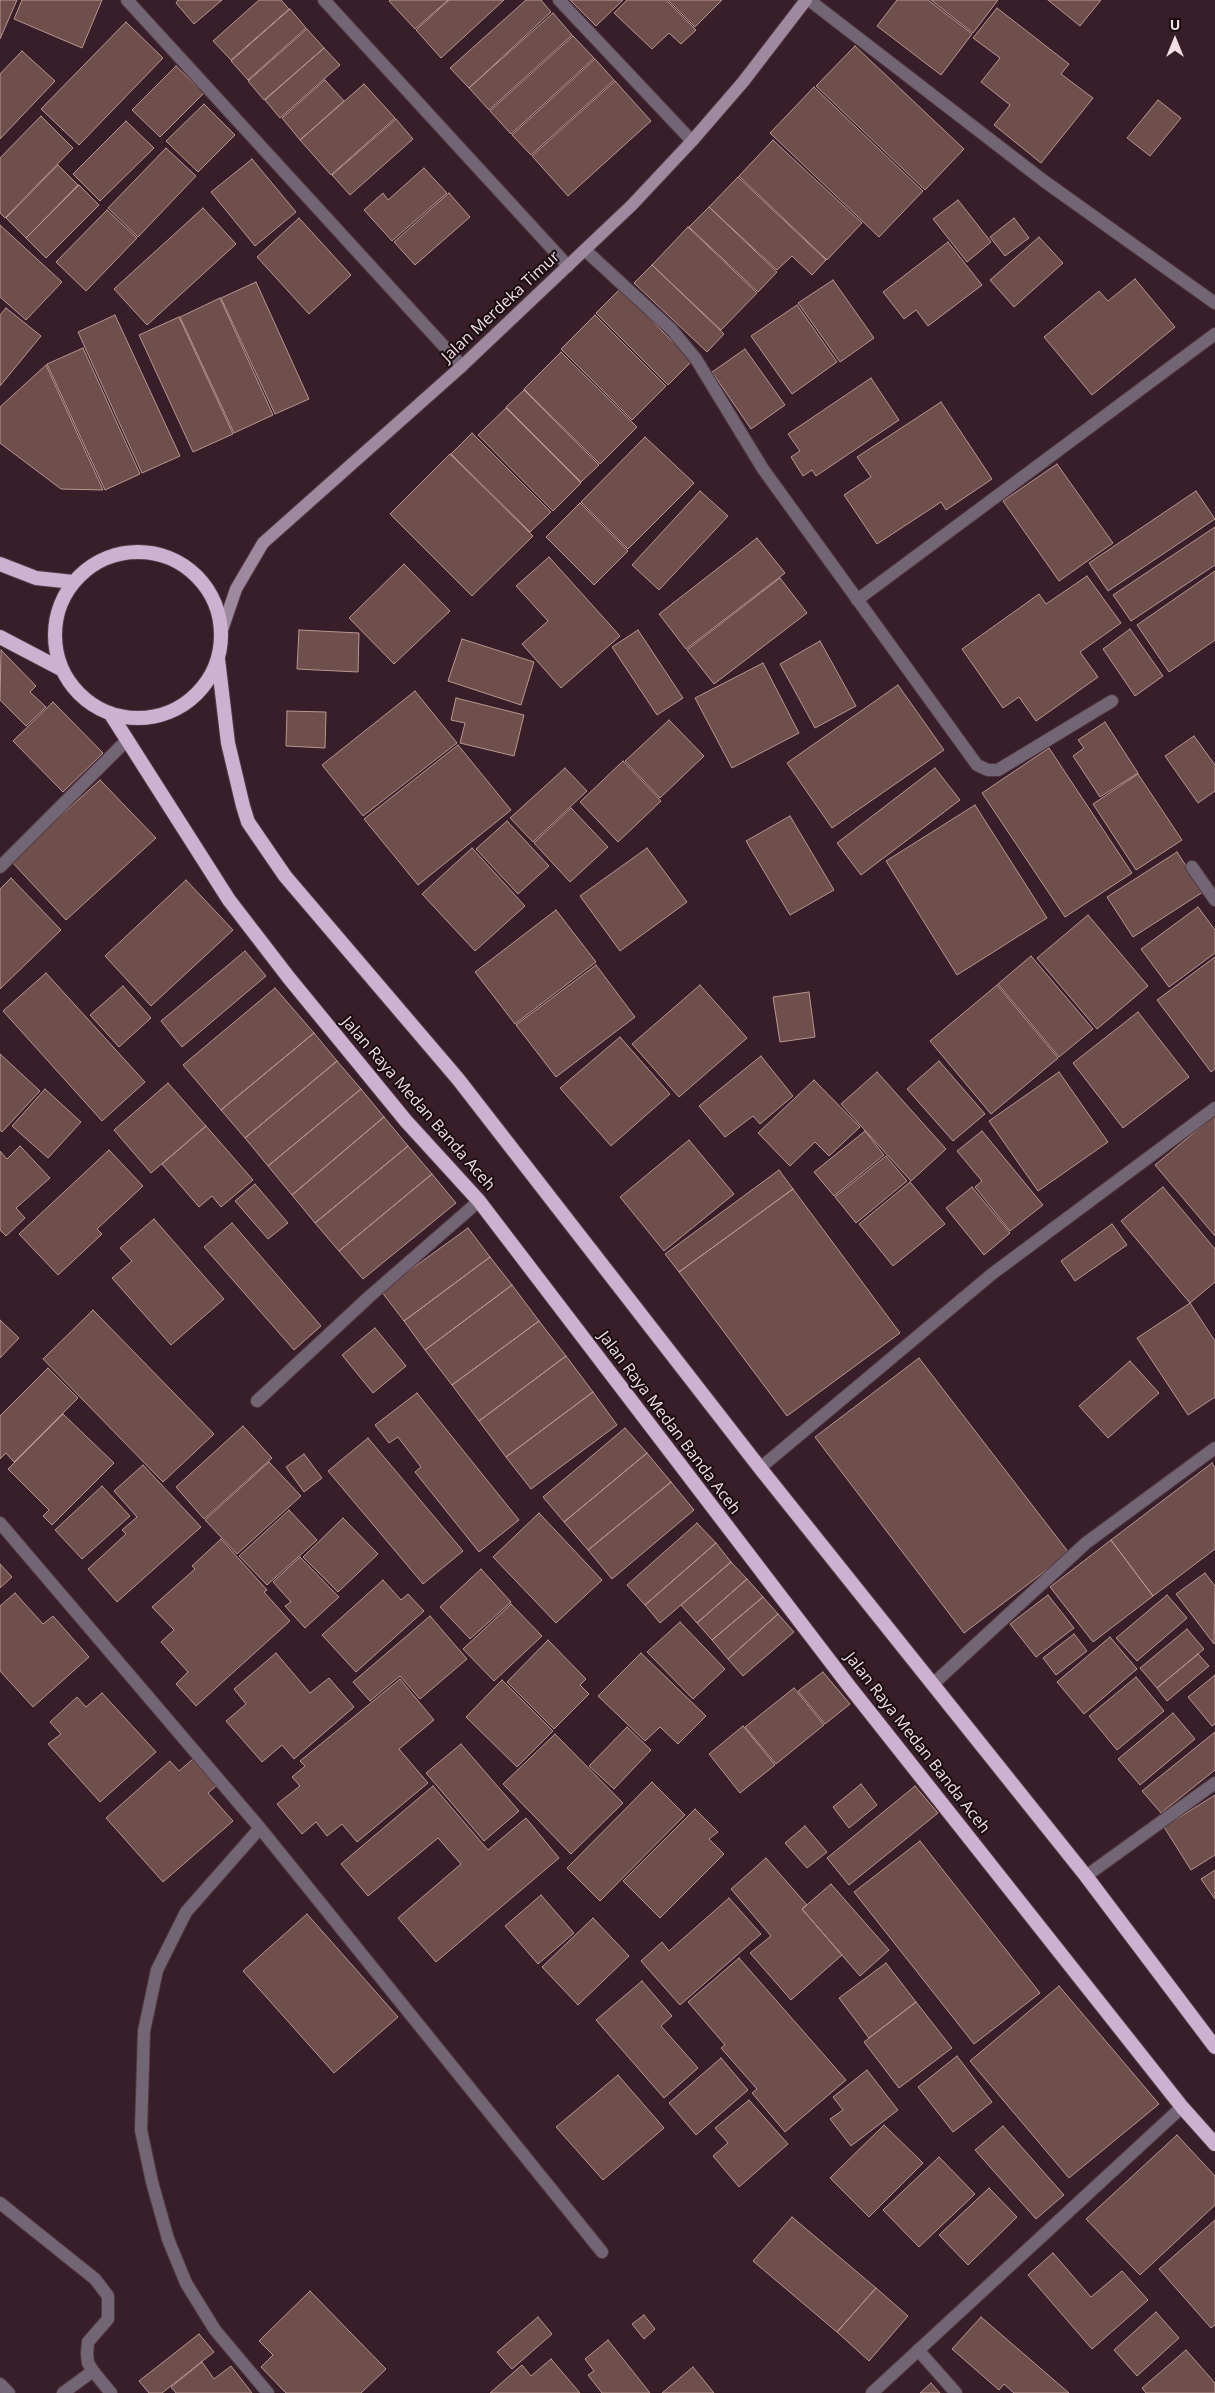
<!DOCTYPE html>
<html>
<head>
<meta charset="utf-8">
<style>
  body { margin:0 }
  #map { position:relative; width:1215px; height:2393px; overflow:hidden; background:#381e28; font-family:"Open Sans",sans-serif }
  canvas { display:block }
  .north { position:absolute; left:1150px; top:15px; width:50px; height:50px; -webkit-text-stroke:4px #180c11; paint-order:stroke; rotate:0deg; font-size:14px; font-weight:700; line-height:20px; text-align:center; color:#f1dfe5 }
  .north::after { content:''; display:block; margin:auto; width:18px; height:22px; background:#f1dfe5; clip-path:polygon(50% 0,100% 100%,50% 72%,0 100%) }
</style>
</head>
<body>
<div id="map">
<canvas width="1215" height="2393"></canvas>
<div class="north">U</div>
</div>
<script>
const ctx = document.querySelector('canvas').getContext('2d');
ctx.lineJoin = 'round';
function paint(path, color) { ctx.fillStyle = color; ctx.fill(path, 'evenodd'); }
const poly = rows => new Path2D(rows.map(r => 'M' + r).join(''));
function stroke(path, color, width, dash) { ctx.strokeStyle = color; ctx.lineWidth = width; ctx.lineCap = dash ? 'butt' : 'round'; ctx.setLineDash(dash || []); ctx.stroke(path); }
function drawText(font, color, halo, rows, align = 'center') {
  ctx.font = font + ' "Open Sans",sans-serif'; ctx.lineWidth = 4; ctx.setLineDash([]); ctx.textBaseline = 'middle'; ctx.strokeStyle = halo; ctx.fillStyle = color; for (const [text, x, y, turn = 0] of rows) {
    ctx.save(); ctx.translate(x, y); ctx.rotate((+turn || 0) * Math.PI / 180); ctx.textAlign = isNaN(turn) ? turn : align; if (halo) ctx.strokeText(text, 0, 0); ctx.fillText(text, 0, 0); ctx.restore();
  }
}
const building = poly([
  [0,0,17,0,0,39,0,0],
  [22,0,102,0,82,48,14,19,22,0],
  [178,0,222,0,194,24,176,3,178,0],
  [259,0,281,0,289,9,231,60,213,41,259,0],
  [390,0,448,0,415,29,389,1,390,0],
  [449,0,504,0,441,58,416,30,449,0],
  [526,0,541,0,551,12,469,88,450,68,526,0],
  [570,0,623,0,596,26,570,0],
  [627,0,666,0,696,30,681,44,669,33,652,49,614,13,627,0],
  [668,0,722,0,695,27,668,0],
  [897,0,928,0,972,34,941,75,877,26,897,0],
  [931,0,998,0,973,33,931,0],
  [1048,0,1101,0,1080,26,1048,0],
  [997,8,1069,64,1061,74,1093,98,1041,163,994,125,1010,105,981,82,1000,58,973,38,997,8],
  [290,9,306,28,248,80,231,61,290,9],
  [553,13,572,35,489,110,469,88,553,13],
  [126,22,163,58,79,145,41,109,126,22],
  [307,29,324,48,264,100,248,81,307,29],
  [573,36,594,58,511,134,490,111,573,36],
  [855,46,964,149,925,190,816,86,855,46],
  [324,48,340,65,280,118,265,100,324,48],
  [22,51,55,81,0,139,0,74,22,51],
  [595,59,614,80,531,155,512,135,595,59],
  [176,66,204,93,160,137,132,110,176,66],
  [325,80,344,101,300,140,282,118,325,80],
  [615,81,651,121,568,196,532,156,615,81],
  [364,84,395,118,331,175,300,140,364,84],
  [814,87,923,191,879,237,770,133,814,87],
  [1158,100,1181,118,1150,156,1127,138,1158,100],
  [204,104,235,135,198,172,166,141,204,104],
  [41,116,73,148,5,218,0,213,0,158,41,116],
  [396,119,413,139,350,195,332,175,396,119],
  [126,121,154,148,100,201,73,174,126,121],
  [773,140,862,223,827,260,739,176,773,140],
  [166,148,196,176,138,237,108,208,166,148],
  [252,159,296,212,255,246,211,192,252,159],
  [58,165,78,185,26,238,6,218,58,165],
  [424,168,447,193,392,241,364,210,383,193,388,200,424,168],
  [738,177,826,260,812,275,792,256,777,270,709,207,738,177],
  [79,185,99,205,46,258,26,238,79,185],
  [449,193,470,217,415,265,394,242,449,193],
  [958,200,991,242,967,262,933,219,958,200],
  [709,207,777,272,758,292,689,227,709,207],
  [203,208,236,244,147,325,114,289,203,208],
  [107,210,137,238,86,291,56,262,107,210],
  [299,218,351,275,309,314,257,257,299,218],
  [1014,218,1029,238,1005,256,990,237,1014,218],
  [0,225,62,282,26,320,0,297,0,225],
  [688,227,757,293,721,330,652,265,688,227],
  [1039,237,1063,263,1014,307,990,280,1039,237],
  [948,242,982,285,928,326,916,310,904,319,883,292,948,242],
  [652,265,724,334,707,352,634,283,652,265],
  [1135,279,1175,327,1092,395,1044,337,1099,291,1108,301,1135,279],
  [833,280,874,338,840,362,798,303,833,280],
  [256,282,309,399,275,414,221,298,256,282],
  [620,289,692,361,668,385,596,313,620,289],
  [220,298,273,415,234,433,180,317,220,298],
  [797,305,837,362,792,394,751,336,797,305],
  [6,308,41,336,0,386,0,315,6,308],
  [115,315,180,456,142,473,78,332,115,315],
  [595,315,666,386,632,420,561,349,595,315],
  [179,317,233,434,193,452,139,335,179,317],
  [83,348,140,474,105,490,47,364,83,348],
  [745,349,785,405,751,429,712,372,745,349],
  [561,352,637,427,600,464,524,389,561,352],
  [46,365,103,490,61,489,0,443,0,407,46,365],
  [871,378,899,420,816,476,812,470,803,476,791,457,800,451,788,434,871,378],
  [524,390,599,465,581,482,506,407,524,390],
  [941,402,992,479,946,510,941,502,877,544,844,495,871,477,857,457,941,402],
  [506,408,581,483,553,511,478,435,506,408],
  [472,433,551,512,530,532,451,454,472,433],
  [645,437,694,483,628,549,581,502,645,437],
  [450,454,533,536,472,596,390,514,450,454],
  [1057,464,1113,543,1059,581,1003,501,1057,464],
  [700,491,728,516,659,590,632,565,700,491],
  [1196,491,1215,519,1108,591,1089,563,1196,491],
  [580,503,628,551,594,585,546,537,580,503],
  [1215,527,1215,565,1131,621,1113,595,1215,527],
  [757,538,785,573,686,649,659,614,757,538],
  [549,557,620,636,561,688,522,644,548,621,516,586,549,557],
  [404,564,450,611,394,664,349,618,404,564],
  [1215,571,1215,640,1169,672,1137,625,1215,571],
  [1087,576,1121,623,1080,652,1098,677,1036,721,1019,697,1003,708,962,649,1039,594,1046,604,1087,576],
  [780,578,807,613,714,684,687,650,780,578],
  [1130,629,1163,676,1135,696,1103,649,1130,629],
  [299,630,359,633,358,672,297,669,299,630],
  [638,630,683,698,657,715,612,647,638,630],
  [462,639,534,662,521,705,448,681,462,639],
  [820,641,856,706,815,728,780,664,820,641],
  [1,650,36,686,30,692,46,707,26,726,0,700,1,650],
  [763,663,799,733,732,768,695,698,763,663],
  [898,685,944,750,832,828,787,763,898,685],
  [415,691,457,743,363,816,322,765,415,691],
  [456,698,524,715,514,756,460,743,465,723,451,720,456,698],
  [53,702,103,753,63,792,13,741,53,702],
  [287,711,326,712,325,748,286,746,287,711],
  [669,720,704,756,660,798,625,761,669,720],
  [1105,722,1138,773,1100,797,1073,756,1084,748,1078,740,1105,722],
  [1194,736,1215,765,1215,791,1198,803,1165,756,1194,736],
  [458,745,511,810,418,885,364,819,458,745],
  [1049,748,1132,873,1065,917,982,793,1049,748],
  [623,761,661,801,618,842,580,802,623,761],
  [565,768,587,791,533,842,510,818,565,768],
  [935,768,960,800,861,875,837,843,935,768],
  [1138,774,1182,840,1136,870,1093,804,1138,774],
  [100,780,156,838,66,920,11,861,100,780],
  [975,805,1047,918,957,975,886,861,975,805],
  [571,808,608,847,570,882,534,843,571,808],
  [790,816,834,890,790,915,746,841,790,816],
  [507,821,549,866,518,894,476,849,507,821],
  [472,848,525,906,475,951,422,894,472,848],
  [647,848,687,902,620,951,580,896,647,848],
  [1177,852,1203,892,1133,937,1107,897,1177,852],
  [11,878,61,930,0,989,0,889,11,878],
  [186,880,233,930,151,1006,105,956,186,880],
  [1198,907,1215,930,1215,953,1169,987,1141,949,1198,907],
  [556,910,596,962,515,1024,475,972,556,910],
  [1088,915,1148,986,1097,1029,1037,958,1088,915],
  [245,951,266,976,182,1047,161,1021,245,951],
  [1031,956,1093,1029,1059,1057,998,984,1031,956],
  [1215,957,1215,1069,1211,1072,1157,1000,1215,957],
  [596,965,635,1017,556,1077,516,1025,596,965],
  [46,973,145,1082,102,1121,3,1011,46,973],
  [700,985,747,1038,679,1097,632,1044,700,985],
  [997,985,1058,1058,991,1114,930,1041,997,985],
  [123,986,151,1018,119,1047,90,1015,123,986],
  [275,988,314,1033,221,1110,183,1065,275,988],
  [809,992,815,1037,780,1042,773,997,809,992],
  [1138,1012,1189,1077,1123,1128,1073,1063,1138,1012],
  [314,1033,337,1061,245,1138,221,1110,314,1033],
  [620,1037,670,1094,611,1146,560,1088,620,1037],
  [0,1054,40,1091,2,1132,0,1130,0,1054],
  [761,1056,793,1096,760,1124,753,1116,725,1137,699,1106,761,1056],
  [337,1061,361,1089,268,1166,245,1138,337,1061],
  [939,1061,985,1114,953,1141,907,1089,939,1061],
  [877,1072,946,1149,911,1181,841,1104,877,1072],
  [1059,1072,1108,1142,1038,1191,989,1121,1059,1072],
  [814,1080,860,1127,829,1156,815,1142,790,1166,758,1133,814,1080],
  [168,1083,206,1126,151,1173,114,1130,168,1083],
  [45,1089,81,1122,48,1158,12,1126,45,1089],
  [361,1089,384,1117,292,1195,268,1166,361,1089],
  [1215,1115,1215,1236,1155,1165,1215,1115],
  [384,1117,408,1146,315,1223,292,1195,384,1117],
  [206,1126,253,1180,221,1207,212,1196,199,1207,162,1164,206,1126],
  [865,1131,884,1155,834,1196,814,1172,865,1131],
  [982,1131,1043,1205,1010,1231,975,1187,982,1181,957,1151,982,1131],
  [689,1140,734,1194,664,1251,620,1197,689,1140],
  [20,1146,50,1178,16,1208,25,1218,6,1236,0,1230,0,1151,7,1159,20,1146],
  [408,1146,432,1174,339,1251,315,1223,408,1146],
  [109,1150,143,1186,97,1229,102,1234,58,1275,19,1234,109,1150],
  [886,1156,907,1181,856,1223,835,1197,886,1156],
  [779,1170,793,1189,679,1272,665,1254,779,1170],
  [432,1174,456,1203,363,1279,339,1251,432,1174],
  [910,1182,945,1224,893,1266,859,1224,910,1182],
  [255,1184,288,1223,268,1239,235,1201,255,1184],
  [972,1187,1010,1233,984,1255,946,1208,972,1187],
  [1163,1187,1215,1249,1215,1282,1190,1303,1121,1221,1163,1187],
  [793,1189,900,1333,787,1416,679,1272,793,1189],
  [154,1219,224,1299,171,1345,112,1278,132,1261,120,1248,154,1219],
  [232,1223,321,1326,294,1350,204,1247,232,1223],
  [1112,1224,1127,1245,1075,1281,1061,1261,1112,1224],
  [468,1228,490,1257,404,1321,381,1291,468,1228],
  [490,1257,512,1285,425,1350,404,1321,490,1257],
  [512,1285,539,1321,452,1385,425,1350,512,1285],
  [1190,1303,1215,1341,1215,1397,1188,1415,1137,1338,1190,1303],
  [93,1310,214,1434,163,1482,43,1359,93,1310],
  [0,1320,19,1338,0,1358,0,1320],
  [539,1321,566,1356,479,1421,452,1385,539,1321],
  [375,1328,406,1366,373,1393,342,1355,375,1328],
  [566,1356,593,1392,506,1457,479,1421,566,1356],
  [919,1358,1069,1553,964,1633,815,1437,919,1358],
  [1130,1361,1159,1393,1108,1438,1079,1406,1130,1361],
  [48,1368,78,1398,14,1462,6,1453,0,1459,0,1416,48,1368],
  [593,1392,617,1425,531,1489,506,1457,593,1392],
  [417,1393,519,1520,479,1552,415,1472,421,1467,398,1437,389,1443,375,1425,417,1393],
  [63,1414,114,1463,52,1525,43,1516,49,1510,8,1469,63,1414],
  [243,1426,272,1458,204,1519,176,1487,243,1426],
  [625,1428,647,1453,564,1522,543,1497,625,1428],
  [368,1438,463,1551,423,1584,328,1471,368,1438],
  [647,1453,671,1482,588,1550,564,1522,647,1453],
  [304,1454,322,1478,304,1492,286,1467,304,1454],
  [269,1462,301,1496,237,1554,205,1520,269,1462],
  [1212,1463,1215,1468,1215,1549,1153,1596,1111,1540,1212,1463],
  [143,1465,201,1527,117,1602,88,1569,126,1534,122,1530,137,1517,114,1491,143,1465],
  [671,1482,694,1510,612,1579,588,1550,671,1482],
  [102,1486,130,1516,82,1559,55,1530,102,1486],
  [289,1510,317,1540,267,1585,239,1556,289,1510],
  [539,1513,602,1580,556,1623,493,1557,539,1513],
  [343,1518,378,1554,338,1592,303,1557,343,1518],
  [697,1523,716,1543,645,1605,627,1585,697,1523],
  [221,1539,267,1590,264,1592,290,1621,196,1706,176,1684,188,1672,161,1642,174,1630,152,1607,195,1569,192,1566,221,1539],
  [1111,1540,1153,1596,1093,1642,1050,1587,1111,1540],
  [716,1543,731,1562,660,1623,645,1605,716,1543],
  [300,1557,339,1597,305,1628,285,1606,291,1602,273,1582,300,1557],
  [731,1562,747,1579,697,1623,681,1605,731,1562],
  [0,1564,12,1577,0,1588,0,1564],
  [481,1569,511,1602,470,1639,440,1607,481,1569],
  [1205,1573,1215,1586,1214,1644,1176,1594,1205,1573],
  [747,1579,763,1597,712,1640,697,1623,747,1579],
  [383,1580,401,1600,408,1594,424,1611,356,1672,322,1635,383,1580],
  [15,1593,43,1624,53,1616,89,1657,33,1707,0,1671,0,1606,15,1593],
  [1048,1595,1074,1628,1036,1657,1010,1624,1048,1595],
  [1167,1595,1187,1618,1137,1661,1116,1638,1167,1595],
  [763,1597,778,1614,728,1659,712,1640,763,1597],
  [511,1604,542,1636,494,1681,463,1649,511,1604],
  [778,1614,794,1632,743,1676,728,1659,778,1614],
  [430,1616,467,1659,420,1699,400,1676,370,1701,353,1682,430,1616],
  [680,1622,725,1669,693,1699,647,1652,680,1622],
  [1187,1629,1204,1649,1157,1688,1140,1668,1187,1629],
  [1074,1634,1087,1651,1056,1675,1043,1658,1074,1634],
  [1110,1637,1137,1669,1084,1714,1057,1682,1110,1637],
  [548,1640,586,1679,580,1685,589,1694,554,1729,507,1682,548,1640],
  [276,1653,310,1693,329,1678,354,1707,294,1759,282,1745,262,1762,226,1721,246,1704,234,1689,276,1653],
  [641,1653,706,1716,678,1744,660,1727,645,1741,598,1696,641,1653],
  [1198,1654,1209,1666,1167,1701,1157,1688,1198,1654],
  [823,1672,850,1704,825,1724,798,1691,823,1672],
  [1215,1675,1215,1724,1212,1726,1188,1697,1215,1675],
  [1136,1677,1164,1711,1117,1750,1089,1716,1136,1677],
  [400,1679,434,1720,399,1749,428,1783,357,1842,342,1824,327,1836,316,1822,302,1834,277,1804,300,1786,292,1777,305,1766,300,1761,400,1679],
  [502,1680,553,1731,517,1767,466,1717,502,1680],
  [794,1688,824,1725,776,1764,745,1727,794,1688],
  [102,1693,156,1752,100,1802,48,1744,61,1734,50,1722,77,1697,86,1707,102,1693],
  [1173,1713,1195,1739,1140,1785,1118,1759,1173,1713],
  [743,1726,775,1765,740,1793,709,1754,743,1726],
  [627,1727,651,1750,614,1789,589,1766,627,1727],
  [1215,1732,1215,1770,1161,1813,1142,1791,1215,1732],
  [555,1734,623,1803,571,1854,503,1784,555,1734],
  [461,1744,519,1811,484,1841,426,1773,461,1744],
  [193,1759,216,1786,208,1793,233,1821,163,1882,106,1818,170,1761,179,1771,193,1759],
  [652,1782,685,1815,600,1901,567,1868,652,1782],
  [861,1784,877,1805,849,1828,833,1807,861,1784],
  [433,1786,488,1850,526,1818,559,1858,436,1962,398,1918,461,1864,438,1838,368,1896,341,1864,433,1786],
  [915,1786,938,1813,849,1885,827,1858,915,1786],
  [1215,1795,1215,1855,1191,1870,1164,1827,1215,1795],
  [695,1809,718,1832,709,1839,724,1854,660,1918,623,1881,695,1809],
  [805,1826,827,1852,807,1868,785,1843,805,1826],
  [920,1841,1040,1993,974,2044,854,1892,920,1841],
  [766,1858,807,1905,802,1909,842,1955,791,2000,750,1953,771,1936,731,1889,766,1858],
  [1215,1870,1215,1899,1201,1879,1215,1870],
  [831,1884,889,1950,860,1976,802,1909,831,1884],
  [541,1895,574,1933,538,1964,505,1926,541,1895],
  [729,1898,761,1934,680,2005,641,1961,662,1942,669,1951,729,1898],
  [307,1914,398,2017,334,2073,243,1971,307,1914],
  [593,1918,629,1956,578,2005,542,1967,593,1918],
  [739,1958,846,2080,785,2132,752,2093,757,2089,721,2048,725,2045,688,2002,739,1958],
  [886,1963,916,2002,869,2038,839,1998,886,1963],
  [642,1981,672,2016,661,2026,698,2068,664,2098,596,2020,642,1981],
  [1059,1986,1159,2104,1069,2178,970,2061,1059,1986],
  [916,2002,952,2048,899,2088,864,2042,916,2002],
  [957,2056,992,2102,953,2132,918,2087,957,2056],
  [721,2058,748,2090,696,2135,669,2103,721,2058],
  [867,2070,898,2110,851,2146,830,2119,843,2110,833,2097,867,2070],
  [618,2075,664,2128,603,2180,556,2127,618,2075],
  [749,2100,788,2144,739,2187,713,2156,728,2143,715,2128,749,2100],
  [884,2125,923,2163,869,2217,830,2178,884,2125],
  [1003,2126,1064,2195,1036,2219,975,2150,1003,2126],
  [1177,2135,1215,2176,1215,2205,1140,2275,1086,2219,1177,2135],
  [939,2157,975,2194,919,2247,883,2210,939,2157],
  [989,2188,1017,2217,968,2265,939,2235,989,2188],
  [792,2217,876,2288,837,2332,753,2261,792,2217],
  [1215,2220,1215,2325,1211,2328,1159,2269,1215,2220],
  [1053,2253,1091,2297,1122,2271,1148,2300,1092,2349,1028,2275,1053,2253],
  [876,2288,908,2316,869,2361,837,2332,876,2288],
  [310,2291,386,2369,361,2393,286,2393,261,2367,273,2355,259,2341,310,2291],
  [1156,2312,1179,2338,1137,2376,1114,2350,1156,2312],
  [644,2315,655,2329,644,2339,632,2324,644,2315],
  [538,2317,552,2334,512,2369,497,2352,538,2317],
  [981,2317,1069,2393,1014,2393,1004,2384,999,2390,952,2349,981,2317],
  [199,2334,214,2352,162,2393,149,2393,139,2381,199,2334],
  [608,2340,650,2393,602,2393,588,2375,594,2371,585,2359,608,2340],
  [1186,2350,1215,2383,1215,2393,1146,2393,1142,2388,1186,2350],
  [551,2359,580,2393,490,2393,522,2365,531,2376,551,2359],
  [202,2362,214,2379,231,2366,252,2393,176,2393,171,2387,202,2362],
  [693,2367,714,2393,662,2393,693,2367],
  [931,2383,940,2393,920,2393,931,2383]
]);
paint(building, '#6e4f4b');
stroke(building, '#b99691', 1);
const service = poly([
  [918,2350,956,2393]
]);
const minor = poly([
  [127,0,462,366],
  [324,0,568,266],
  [559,0,692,141],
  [809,0,1044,181,1215,303],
  [585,250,672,330,696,359,763,469,977,765,988,770,998,770,1112,701],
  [857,600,1215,334],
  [0,867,127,740],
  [1192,867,1215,900],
  [257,1401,370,1296,479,1201],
  [760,1468,992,1274,1215,1108],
  [0,1523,260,1828,602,2252],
  [933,1684,1086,1543,1215,1448],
  [260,1828,186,1912,157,1970,144,2031,141,2130,152,2182,168,2239,186,2283,215,2330,268,2393],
  [1086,1876,1215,1783],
  [0,2203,95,2279,108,2296,108,2319,88,2342,87,2354,88,2363,93,2371,111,2393],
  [0,2384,9,2393],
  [63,2393,93,2371],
  [872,2393,1182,2107]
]);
const secondary = poly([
  [221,633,236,589,263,543,462,366,632,205,692,141,743,82,806,0]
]);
const trunk = poly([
  '55 635a83 83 0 1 1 166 0a83 83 0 1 1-166 0Z',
  [0,564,36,578,73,582],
  [0,637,61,669],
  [218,659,228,743,243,806,248,822,285,876,458,1079,760,1468,1086,1876,1215,2047],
  [110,713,229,900,289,978,406,1121,479,1201,849,1686,1182,2107,1215,2144]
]);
stroke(service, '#523942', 14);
stroke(minor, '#523942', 14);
stroke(secondary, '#523942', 14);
stroke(trunk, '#523942', 16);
stroke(service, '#736674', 12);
stroke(minor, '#736674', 12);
stroke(secondary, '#9e899f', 12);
stroke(trunk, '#ceb0d0', 14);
drawText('16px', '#f1dfe5', '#180c11', [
  ["Jalan Merdeka Timur",501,307,-43],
  ["Jalan Raya Medan Banda Aceh",418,1104,49],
  ["Jalan Raya Medan Banda Aceh",669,1423,53],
  ["Jalan Raya Medan Banda Aceh",917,1743,52]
]);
</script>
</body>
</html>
